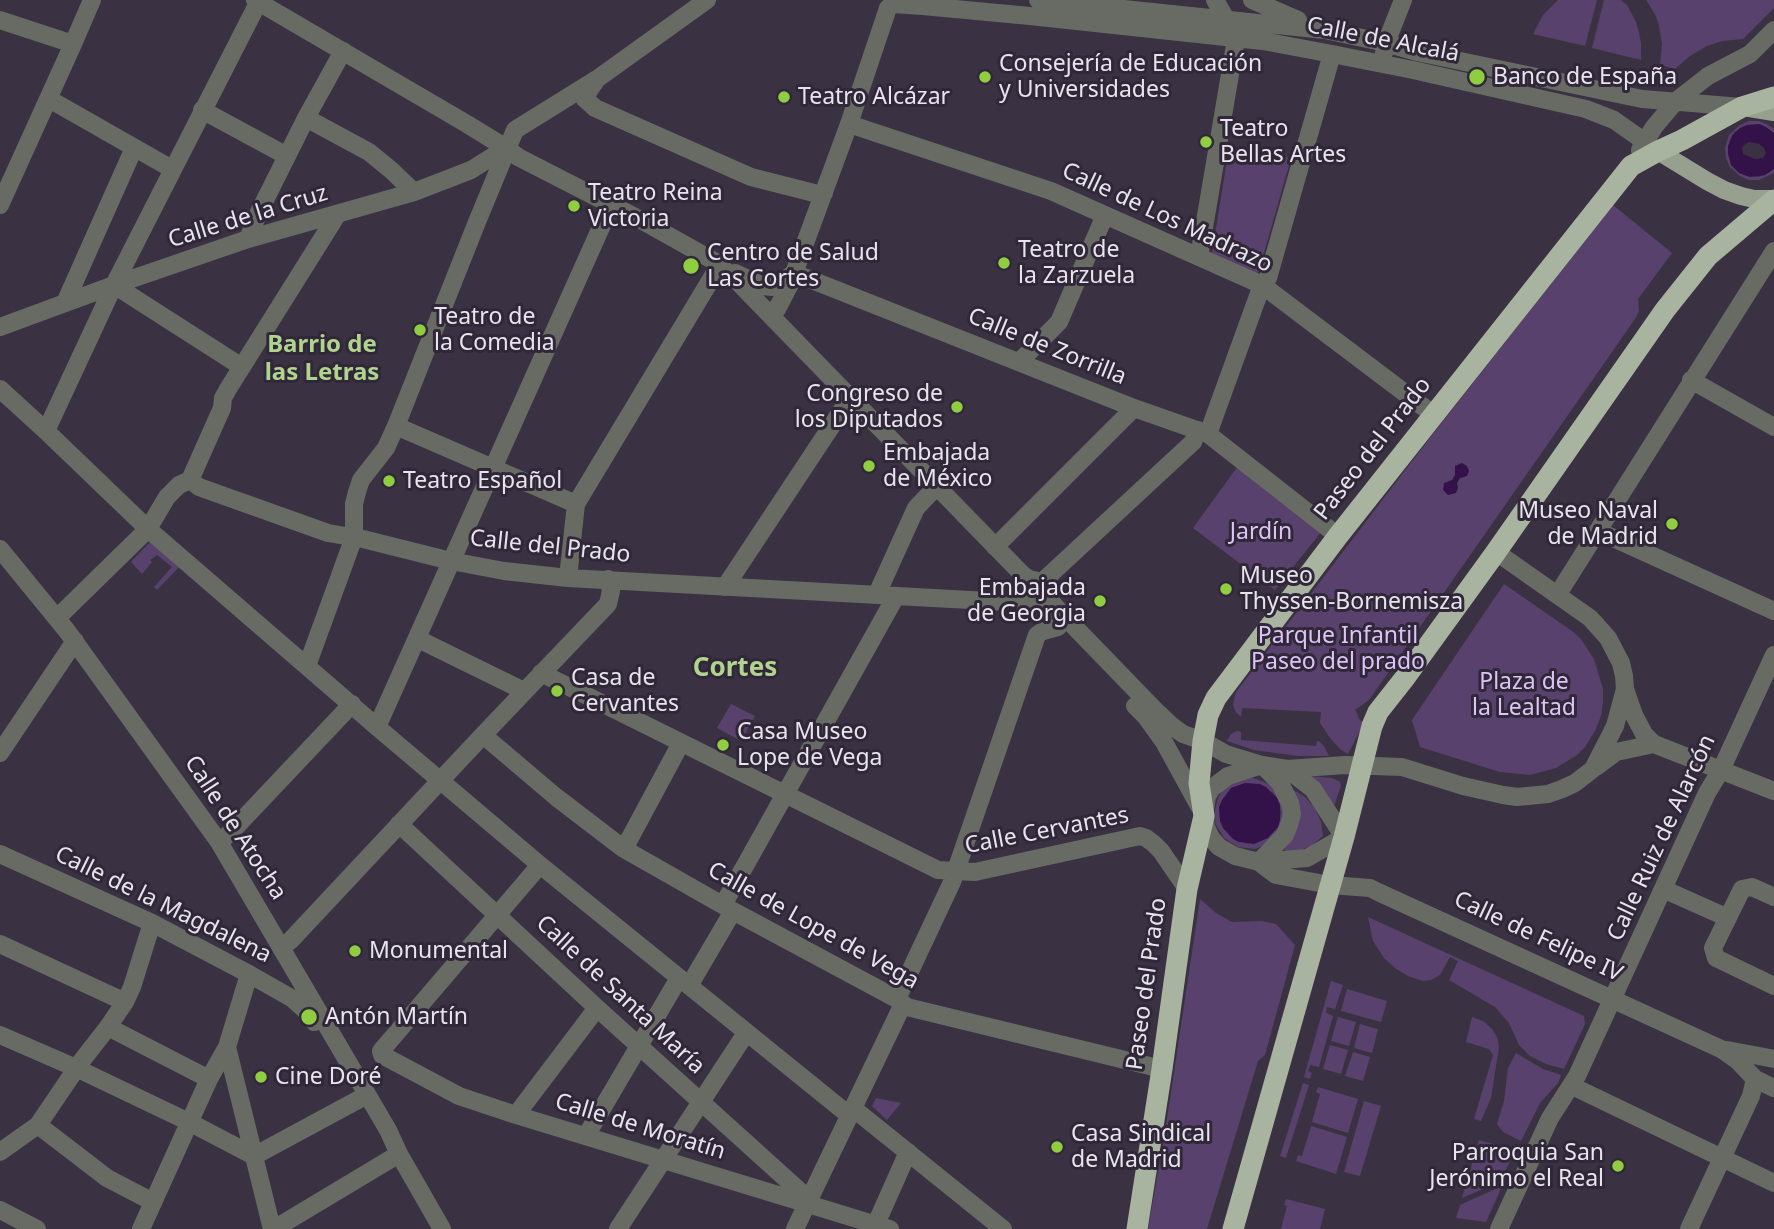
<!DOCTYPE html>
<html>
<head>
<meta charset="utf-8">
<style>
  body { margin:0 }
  canvas { display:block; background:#3a3242 }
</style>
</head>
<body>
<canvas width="1774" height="1229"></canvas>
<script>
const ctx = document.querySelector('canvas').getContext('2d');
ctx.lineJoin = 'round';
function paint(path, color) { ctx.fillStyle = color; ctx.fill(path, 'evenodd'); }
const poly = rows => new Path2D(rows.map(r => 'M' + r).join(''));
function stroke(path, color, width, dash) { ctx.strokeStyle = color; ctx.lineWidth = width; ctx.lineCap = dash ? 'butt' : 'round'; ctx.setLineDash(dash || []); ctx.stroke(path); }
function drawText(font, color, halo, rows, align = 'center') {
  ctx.font = font + ' "Noto Sans",sans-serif'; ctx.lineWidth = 6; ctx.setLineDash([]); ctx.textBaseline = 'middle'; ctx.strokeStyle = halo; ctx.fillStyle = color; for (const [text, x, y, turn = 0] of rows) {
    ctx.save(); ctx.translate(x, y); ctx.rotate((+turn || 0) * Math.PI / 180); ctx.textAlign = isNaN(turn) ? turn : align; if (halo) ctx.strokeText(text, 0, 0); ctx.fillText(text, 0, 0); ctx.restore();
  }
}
paint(poly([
  [1558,0,1597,0,1585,46,1533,34,1543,15],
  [1604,0,1621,0,1627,5,1636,22,1639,33,1641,43,1641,60,1592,48],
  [1646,0,1774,0,1774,8,1743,39,1722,41,1707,46,1690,56,1675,69,1660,65,1662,44,1659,26,1656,16],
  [1749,121,1759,121,1768,125,1774,129,1774,133,1762,125,1747,125,1734,132,1729,142,1743,175,1758,177,1765,175,1774,169,1774,173,1759,180,1749,180,1740,176,1730,167,1726,158,1725,148,1729,135,1740,125],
  [1241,150,1252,151,1250,161,1272,165,1274,155,1291,158,1258,274,1212,253,1228,154,1240,156],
  [1613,205,1672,253,1638,299,1639,311,1635,319,1369,700,1355,710,1357,713,1359,719,1364,723,1348,754,1340,749,1330,738,1320,723,1321,712,1242,708,1241,717,1235,711,1233,704,1236,692,1429,439],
  [1238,466,1321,532,1275,590,1193,528],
  [150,542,179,567,157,590,154,587,172,567,157,555,150,560,152,562,142,574,131,562],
  [1504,584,1572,631,1581,639,1594,659,1603,689,1603,702,1601,716,1595,731,1585,747,1577,755,1556,768,1530,775,1500,772,1420,747,1412,720],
  [731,704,755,716,741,741,717,728],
  [1237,731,1241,732,1241,740,1316,746,1317,741,1319,741,1324,746,1329,756,1298,756,1254,750,1227,741,1231,734],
  [1309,776,1332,778,1340,782,1341,786,1334,806,1327,794],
  [1244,778,1253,778,1269,784,1276,789,1284,804,1282,829,1263,846,1255,849,1238,847,1224,838,1215,823,1214,814,1218,798,1222,791,1229,785],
  [1272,792,1277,798,1281,812,1280,820,1273,833,1219,814],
  [1292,789,1305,797,1315,808,1321,822,1323,836,1311,846,1295,852,1287,852,1284,850,1292,839],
  [1200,899,1216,913,1232,922,1262,921,1276,924,1295,945,1265,1055,1258,1061,1207,1229,1148,1229,1164,1139],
  [1368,917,1584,1016,1585,1024,1564,1069,1546,1064,1530,1056,1519,1045,1509,1023,1495,1007,1449,980,1458,961,1450,957,1440,975,1431,980,1423,981,1408,976,1395,968,1384,958,1373,941],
  [1331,981,1343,985,1335,1009,1327,1007,1326,1013,1333,1016,1319,1067,1310,1065,1308,1071,1312,1073,1310,1079,1304,1077],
  [1347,989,1387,1001,1381,1022,1341,1011],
  [1338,1017,1356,1022,1349,1046,1331,1041],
  [1472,1017,1483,1021,1492,1029,1497,1037,1499,1047,1491,1098,1481,1121,1474,1119,1493,1055,1489,1049,1466,1042],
  [1360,1024,1378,1029,1372,1053,1354,1048],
  [1330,1045,1348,1050,1341,1074,1323,1069],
  [1353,1052,1370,1057,1363,1081,1345,1076],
  [1516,1053,1543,1069,1561,1075,1558,1083,1540,1103,1521,1141,1503,1132,1497,1124,1504,1101,1508,1068],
  [1303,1083,1309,1085,1286,1158,1280,1156],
  [1318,1087,1358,1099,1348,1133,1312,1122,1320,1094,1316,1092],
  [876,1098,901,1103,887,1120,872,1106],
  [1364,1101,1381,1106,1360,1176,1344,1172],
  [1311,1126,1347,1137,1336,1174,1296,1161,1298,1155,1302,1156],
  [1479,1140,1515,1150,1501,1181,1462,1198],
  [1502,1186,1486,1222,1456,1218,1460,1205],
  [1286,1199,1325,1209,1320,1229,1281,1229,1287,1206,1284,1205]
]), '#58416c');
paint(poly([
  [1759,124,1766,127,1774,133,1774,169,1765,175,1750,177,1739,173,1731,165,1728,154,1728,146,1732,136,1740,128,1747,125],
  [1749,142,1759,144,1764,148,1766,153,1763,158,1755,159,1743,154,1742,148,1744,145],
  [1462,463,1467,466,1469,471,1467,476,1460,478,1457,483,1458,488,1456,493,1448,495,1443,490,1444,483,1452,480,1455,475,1455,466],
  [1245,783,1260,784,1266,787,1277,798,1280,805,1280,820,1278,827,1268,838,1254,844,1239,842,1233,839,1223,828,1220,821,1219,807,1222,800,1231,788]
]), '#331249');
stroke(poly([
  [255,0,467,124,506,148,518,157,639,219,714,261,736,280,1023,575,1029,579,1042,582],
  [1038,0,1325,30,1386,43,1417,52,1642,99,1742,107],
  [1215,0,1230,26],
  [1252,0,1298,20],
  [888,8,893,4,923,6,1030,16,1263,41,1332,54,1413,70,1586,109,1614,120,1658,151],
  [0,20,73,44],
  [1384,53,1386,43,1403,0],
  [595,82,584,98,595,108,751,177,818,194,824,193],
  [49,99,172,169],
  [202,110,287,156],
  [306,118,369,152,391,170,414,192],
  [849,124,1051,191,1262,285,1434,415],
  [1640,150,1654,127,1676,101,1708,76,1750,54,1774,30],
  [0,205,73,44,92,0],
  [248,239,258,214,306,118,343,51],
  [1199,257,1236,39],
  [735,273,763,286,772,287,778,285,794,273],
  [794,273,1134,408,1208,434,1338,536],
  [114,285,242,367],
  [65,303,134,148],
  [766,310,773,311,777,309,790,284,849,124,888,8],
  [0,327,114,285,248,239,414,192,471,170,506,148],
  [1019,362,1059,322,1105,215],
  [1691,380,1774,427],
  [0,389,46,431,148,529,377,727,540,865,850,1116],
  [396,426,576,504],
  [46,431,114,285,258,3],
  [1208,434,1262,285,1268,278,1332,54],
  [190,480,199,487,328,533,363,539,451,561,504,571,568,578,1043,604,1057,611],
  [190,480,222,408,223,398,228,389,337,215],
  [1598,531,1774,611],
  [995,547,1134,408],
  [0,549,67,631,219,842,388,1130,399,1154,442,1229],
  [568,578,576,504,719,266],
  [1042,582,1042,588,1044,594,1063,615,1155,710,1172,726,1183,734,1203,741,1226,754,1262,765,1287,769,1345,765,1402,767,1463,786,1503,795,1517,797,1548,794,1562,789,1575,783,1593,769,1615,726,1625,689,1624,676,1621,663,1608,638,1590,618,1496,552],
  [1042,582,1193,442,1198,430],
  [725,587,850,398],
  [877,594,916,508,937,486],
  [1558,594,1774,251],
  [57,618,148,529,167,497,179,485,190,480],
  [418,639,524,691],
  [307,666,354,537,354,504,357,492,361,480,386,448,396,426,477,222,515,130,597,79,707,0],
  [541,673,938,870,975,872,1140,836,1146,838,1153,843,1161,851,1187,889],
  [1625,689,1634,715,1644,734,1654,744,1774,791],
  [1135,706,1146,717,1164,742,1199,806],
  [377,727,611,205],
  [483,735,556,797,624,849,733,911,897,999,907,1007,1162,1069],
  [0,753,75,641],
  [1262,765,1228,776,1212,788,1207,796,1204,816,1206,827,1211,838,1219,847,1235,856,1259,862,1307,858,1344,837,1313,789,1287,769],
  [1596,767,1616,752,1654,744],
  [399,824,597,1008,804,1195,807,1203],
  [219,842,230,833,352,704],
  [624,849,681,743],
  [0,854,152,923,249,974,293,999,304,1009,314,1022],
  [1259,862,1276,875,1330,885,1370,888,1378,892,1721,1049,1738,1061,1755,1079,1774,1088],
  [1259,862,1285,835,1289,825,1292,814,1290,803,1280,783,1262,765],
  [540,865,381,1051,382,1055,459,1096,516,1115,890,1229],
  [1663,889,1728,918],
  [1774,897,1752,887,1742,889,1713,948,1716,958,1774,986],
  [723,905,896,596],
  [0,944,125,1002],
  [281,948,290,941,483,735,608,604,611,591,608,579],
  [249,974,227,1047,272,1229],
  [689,986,733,911],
  [897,999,952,882,1037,635,1043,631,1058,627],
  [108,1027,209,1079],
  [0,1035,76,1068,189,1122,254,1156,367,1095],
  [1727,1050,1774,1059],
  [1572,1086,1774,1183],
  [854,1109,1003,1229],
  [516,1115,597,1008],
  [38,1125,107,1178,153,1202],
  [586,1136,679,978],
  [0,1152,38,1125,80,1063,108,1027,125,1002,132,987,152,923],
  [0,1210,37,1229],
  [876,1224,908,1152],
  [141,1229,209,1079,227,1047],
  [274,1229,399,1154],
  [618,1229,746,1033],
  [795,1229,903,1004],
  [1499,1229,1550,1118,1577,1076,1707,793,1721,770,1774,655],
  [1689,1229,1751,1096,1755,1079]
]), '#676b63', 18);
stroke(poly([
  [1743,107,1774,112],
  [1658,151,1707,181,1724,190,1741,196,1754,199,1774,199]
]), '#979f8f', 18);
stroke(poly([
  [1137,1229,1162,1069,1187,889,1204,816,1199,783,1203,741,1208,715,1216,698,1338,536,1631,166,1658,151,1682,140,1742,107,1774,97],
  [1233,1229,1344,837,1372,726,1378,712,1404,679,1496,552,1665,310,1708,256,1774,200]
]), '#a9b4a0', 21);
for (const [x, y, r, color] of [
  [985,77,7,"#90cd40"],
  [1477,77,9,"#90cd40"],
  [784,97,7,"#90cd40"],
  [1206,142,7,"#90cd40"],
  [574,206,7,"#90cd40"],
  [1004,263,7,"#90cd40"],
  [691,266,9,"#90cd40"],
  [420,330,7,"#90cd40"],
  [957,407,7,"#90cd40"],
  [869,466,7,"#90cd40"],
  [389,481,7,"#90cd40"],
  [1672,524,7,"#90cd40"],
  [1226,589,7,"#90cd40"],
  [1100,601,7,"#90cd40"],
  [557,691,7,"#90cd40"],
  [723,745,7,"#90cd40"],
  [355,951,7,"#90cd40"],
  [309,1017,9,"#90cd40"],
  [261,1077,7,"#90cd40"],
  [1057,1147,7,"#90cd40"],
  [1618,1166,7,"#90cd40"]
]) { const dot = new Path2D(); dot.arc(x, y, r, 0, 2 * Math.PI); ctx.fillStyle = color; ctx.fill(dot); stroke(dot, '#302838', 2.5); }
drawText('23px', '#e8e3ed', '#302838', [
  ["Calle de Alcalá",1383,40,11],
  ["Calle de la Cruz",248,217,-17],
  ["Calle de Los Madrazo",1167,218,25],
  ["Calle de Zorrilla",1047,347,22],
  ["Paseo del Prado",1373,449,-52],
  ["Calle del Prado",550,547,6],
  ["Calle de Atocha",235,828,57],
  ["Calle Cervantes",1047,831,-11],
  ["Calle Ruiz de Alarcón",1662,838,-65],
  ["Calle de la Magdalena",163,905,26],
  ["Calle de Lope de Vega",813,926,29],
  ["Calle de Felipe IV",1538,937,25],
  ["Paseo del Prado",1147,984,-82],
  ["Calle de Santa María",620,995,43],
  ["Calle de Moratín",640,1127,17]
]);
drawText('23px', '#e8e3ed', '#302838', [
  ["Consejería de Educación",999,64],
  ["y Universidades",999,90],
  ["Banco de España",1493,77],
  ["Teatro Alcázar",798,97],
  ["Teatro",1220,129],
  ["Bellas Artes",1220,155],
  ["Teatro Reina",588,193],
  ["Victoria",588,219],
  ["Teatro de",1018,250],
  ["la Zarzuela",1018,276],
  ["Centro de Salud",707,253],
  ["Las Cortes",707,279],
  ["Teatro de",434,317],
  ["la Comedia",434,343],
  ["Congreso de",943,394,"right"],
  ["los Diputados",943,420,"right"],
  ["Embajada",883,453],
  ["de México",883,479],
  ["Teatro Español",403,481],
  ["Museo Naval",1658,511,"right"],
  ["de Madrid",1658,537,"right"],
  ["Museo",1240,576],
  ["Thyssen-Bornemisza",1240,602],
  ["Embajada",1086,588,"right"],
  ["de Georgia",1086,614,"right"],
  ["Casa de",571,678],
  ["Cervantes",571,704],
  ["Casa Museo",737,732],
  ["Lope de Vega",737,758],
  ["Monumental",369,951],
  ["Antón Martín",325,1017],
  ["Cine Doré",275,1077],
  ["Casa Sindical",1071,1134],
  ["de Madrid",1071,1160],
  ["Parroquia San",1604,1153,"right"],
  ["Jerónimo el Real",1604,1179,"right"]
], 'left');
drawText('23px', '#dec3f8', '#302838', [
  ["Jardín",1261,532],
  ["Parque Infantil",1338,636],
  ["Paseo del prado",1338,662],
  ["Plaza de",1524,682],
  ["la Lealtad",1524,708]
]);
drawText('bold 24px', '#b0d38d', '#302838', [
  ["Barrio de",322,345],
  ["las Letras",322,373]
]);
drawText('bold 26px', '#b0d38d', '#302838', [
  ["Cortes",735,669]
]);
</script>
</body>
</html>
